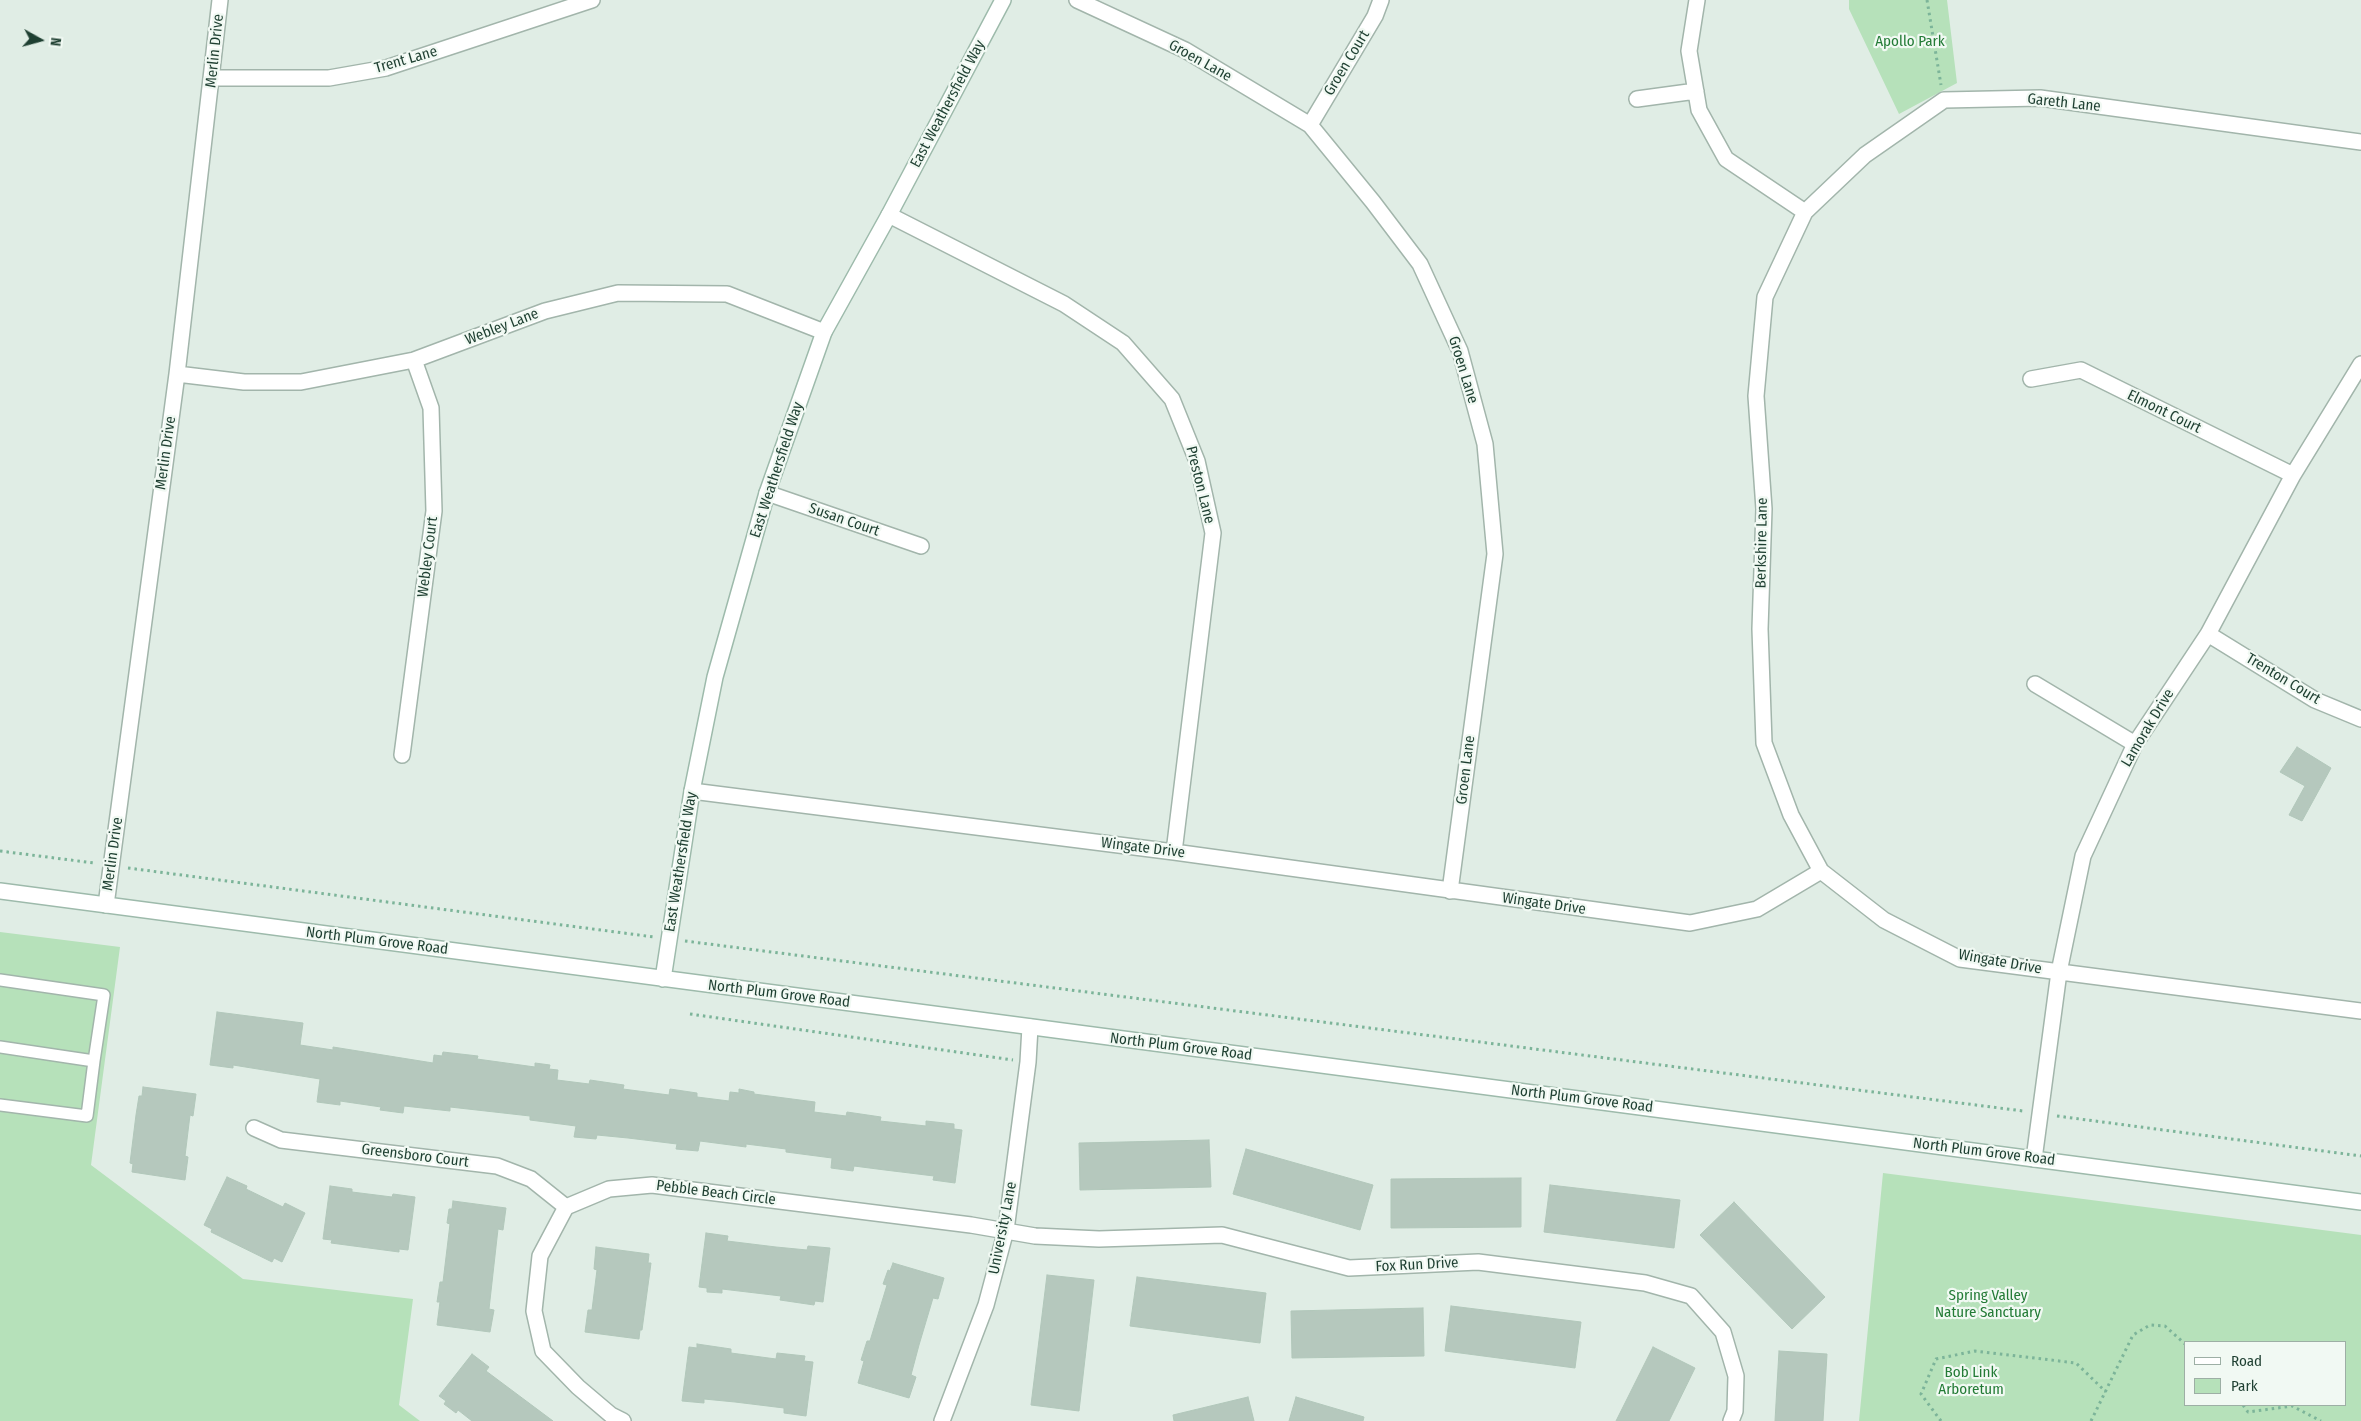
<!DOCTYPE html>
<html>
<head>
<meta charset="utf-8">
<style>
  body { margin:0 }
  #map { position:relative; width:2361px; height:1421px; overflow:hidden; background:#e0ede5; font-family:"Fira Sans Condensed",sans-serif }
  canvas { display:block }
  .legend { position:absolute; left:2184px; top:1341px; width:162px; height:65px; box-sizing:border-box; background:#f1f9f3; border:1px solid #9dafa5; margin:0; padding:6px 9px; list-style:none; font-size:15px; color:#1e3f31 }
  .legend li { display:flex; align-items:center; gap:10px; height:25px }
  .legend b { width:25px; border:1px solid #9dafa5 }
  .north { position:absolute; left:15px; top:15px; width:50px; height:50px; -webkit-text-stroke:4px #f1f9f3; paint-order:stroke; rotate:97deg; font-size:14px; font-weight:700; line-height:20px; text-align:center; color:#1e3f31 }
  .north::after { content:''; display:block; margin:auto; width:18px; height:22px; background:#1e3f31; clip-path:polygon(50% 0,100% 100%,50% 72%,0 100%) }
</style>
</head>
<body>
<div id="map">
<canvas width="2361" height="1421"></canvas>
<ul class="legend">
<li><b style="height:6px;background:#fff"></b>Road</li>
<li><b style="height:14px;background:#b6e1ba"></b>Park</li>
</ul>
<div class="north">N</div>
</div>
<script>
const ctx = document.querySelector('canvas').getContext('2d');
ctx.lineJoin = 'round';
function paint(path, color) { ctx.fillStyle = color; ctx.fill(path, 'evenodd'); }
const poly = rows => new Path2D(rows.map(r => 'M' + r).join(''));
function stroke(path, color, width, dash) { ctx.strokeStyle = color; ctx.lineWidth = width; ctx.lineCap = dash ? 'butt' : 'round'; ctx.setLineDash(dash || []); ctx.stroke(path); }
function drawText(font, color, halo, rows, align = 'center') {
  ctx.font = font + ' "Fira Sans Condensed",sans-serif'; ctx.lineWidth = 4.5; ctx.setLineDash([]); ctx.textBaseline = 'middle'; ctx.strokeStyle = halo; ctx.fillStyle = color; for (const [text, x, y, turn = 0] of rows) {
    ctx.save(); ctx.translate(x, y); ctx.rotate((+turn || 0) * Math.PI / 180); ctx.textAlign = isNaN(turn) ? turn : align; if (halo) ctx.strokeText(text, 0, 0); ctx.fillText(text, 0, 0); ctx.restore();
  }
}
paint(poly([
  [1849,0,1947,0,1957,83,1899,114,1849,9],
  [0,932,120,947,91,1165,243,1279,413,1299,399,1405,420,1421,0,1421],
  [1883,1173,2361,1235,2361,1421,1859,1421],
  [2185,1342,2345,1342,2345,1405,2185,1405]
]), '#b6e1ba');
const building = poly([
  [2297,747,2331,768,2302,821,2289,815,2305,786,2280,772,2297,747],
  [217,1012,303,1023,300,1045,333,1050,333,1047,433,1063,434,1055,442,1056,443,1052,478,1056,477,1059,535,1067,535,1063,550,1065,549,1069,558,1070,557,1080,589,1084,590,1080,624,1085,623,1089,669,1095,670,1089,697,1093,697,1097,729,1101,730,1092,739,1093,739,1089,754,1092,754,1094,815,1102,814,1112,846,1116,847,1112,881,1117,880,1121,926,1126,926,1121,954,1124,954,1129,962,1130,955,1183,933,1180,934,1176,885,1170,854,1166,853,1171,831,1168,832,1158,786,1152,786,1149,746,1144,746,1147,700,1141,698,1151,676,1149,677,1144,628,1138,597,1135,596,1139,574,1137,576,1126,530,1120,530,1116,450,1107,450,1111,404,1106,403,1113,380,1110,381,1107,340,1101,340,1105,317,1102,320,1079,233,1065,233,1068,210,1065,217,1012],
  [143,1087,196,1094,193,1116,190,1115,185,1156,188,1157,185,1180,132,1172,133,1164,130,1163,136,1115,139,1096,142,1096,143,1087],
  [1209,1140,1211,1187,1080,1190,1079,1143,1209,1140],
  [1246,1149,1373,1185,1360,1230,1233,1194,1246,1149],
  [227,1177,247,1186,246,1189,283,1207,285,1203,305,1213,282,1262,274,1258,272,1262,211,1232,212,1229,204,1225,227,1177],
  [1521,1178,1521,1227,1391,1228,1391,1179,1521,1178],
  [1550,1185,1680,1200,1674,1248,1544,1232,1550,1185],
  [330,1186,352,1189,352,1192,392,1197,393,1194,415,1197,408,1250,399,1249,399,1252,331,1243,332,1240,323,1239,330,1186],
  [453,1201,506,1208,503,1230,498,1229,489,1309,494,1310,490,1332,437,1325,440,1302,437,1302,440,1282,443,1282,450,1224,447,1223,449,1209,452,1209,453,1201],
  [1734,1202,1825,1297,1792,1329,1700,1235,1734,1202],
  [706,1233,728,1236,727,1241,776,1247,807,1250,808,1246,830,1248,823,1302,815,1301,814,1305,780,1300,781,1296,722,1289,722,1293,707,1292,707,1288,699,1287,706,1233],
  [596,1247,649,1254,648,1263,651,1263,642,1330,640,1330,639,1339,585,1332,588,1310,592,1310,597,1270,594,1269,596,1247],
  [893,1263,944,1278,938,1299,933,1298,919,1345,911,1375,916,1377,909,1398,858,1383,864,1361,861,1360,867,1341,870,1341,887,1285,883,1284,888,1270,890,1271,893,1263],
  [1047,1275,1094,1280,1079,1411,1031,1405,1047,1275],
  [1137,1277,1266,1293,1260,1343,1130,1326,1137,1277],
  [1451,1306,1581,1322,1575,1368,1445,1351,1451,1306],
  [1423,1308,1424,1356,1292,1358,1291,1311,1423,1308],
  [697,1344,731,1349,731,1353,776,1359,777,1353,805,1356,804,1361,813,1362,806,1416,784,1413,784,1408,735,1402,704,1399,704,1403,682,1401,689,1347,697,1348,697,1344],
  [1653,1347,1695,1368,1669,1421,1616,1421,1653,1347],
  [1779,1351,1827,1354,1823,1421,1775,1421,1779,1351],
  [472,1354,489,1367,486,1371,553,1421,472,1421,458,1410,456,1413,444,1404,446,1401,439,1396,472,1354],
  [1248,1397,1254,1421,1174,1421,1173,1415,1248,1397],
  [1296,1397,1364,1417,1363,1421,1289,1421,1296,1397]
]);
paint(building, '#b5c8bd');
stroke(building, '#b1c7ba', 1);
const lane = poly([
  [0,980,104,995,94,1061],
  [0,1047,94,1061,87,1116,0,1105]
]);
const street = poly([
  [1077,0,1185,50,1310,125,1373,202,1420,264,1460,351,1485,444,1495,554,1450,891],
  [1697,0,1689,51,1699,110,1726,159,1805,212],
  [212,78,329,78,386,68,592,0],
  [1637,99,1696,91],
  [1310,125,1375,16,1381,0],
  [889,215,1064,304,1123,343,1172,399,1197,461,1213,533,1174,852],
  [177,374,244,382,301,382,414,360,545,311,618,293,727,294,824,332],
  [2031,379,2081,370,2293,475],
  [767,493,921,546],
  [2208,634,2315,700,2361,719],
  [2035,684,2135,744],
  [402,755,434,511,431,408,414,360],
  [692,791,1174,852,1690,923,1757,909,1821,871,1884,920,1960,959,2361,1011],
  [1821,871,1791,815,1764,743,1760,629,1764,509,1756,396,1765,297,1805,212,1865,155,1944,100,2040,98,2361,142],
  [106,905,177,374,220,0],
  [254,1128,281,1140,497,1166,531,1179,566,1207],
  [2034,1159,2059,972,2083,856,2135,744,2208,634,2293,475,2361,364],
  [623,1421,611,1415,578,1387,543,1351,534,1311,540,1256,566,1207,609,1189,652,1185,971,1225,1035,1236,1099,1239,1222,1235,1349,1268,1478,1262,1645,1283,1691,1296,1723,1332,1736,1376,1735,1411,1731,1421],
  [942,1421,986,1305,1006,1230,1028,1062,1030,1027]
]);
const secondary = poly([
  [0,891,2361,1202],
  [663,979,692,791,715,677,767,493,824,332,889,215,1003,0]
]);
stroke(lane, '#a2b5ab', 14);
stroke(street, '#a2b5ab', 18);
stroke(secondary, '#9dbaab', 18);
stroke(poly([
  [1927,0,1941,85],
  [0,851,94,863],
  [128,868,654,937],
  [685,941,2023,1111],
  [690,1014,1013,1060],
  [2057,1116,2361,1156],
  [2243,1405,2248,1412,2292,1406,2321,1421],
  [1941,1421,1921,1394,1936,1359,1975,1351,2076,1363,2106,1392],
  [2091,1421,2133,1335,2150,1325,2165,1326,2185,1344]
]), '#7cb499', 3, [2.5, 4]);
stroke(lane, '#fff', 11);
stroke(street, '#fff', 15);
stroke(secondary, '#fff', 15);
drawText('15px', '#237b36', '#f1f9f3', [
  ["Apollo Park",1910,42],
  ["Spring Valley",1988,1296],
  ["Nature Sanctuary",1988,1313],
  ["Bob Link",1971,1373],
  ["Arboretum",1971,1390]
]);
drawText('15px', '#1e3f31', '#f1f9f3', [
  ["Merlin Drive",215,51,-84],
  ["Trent Lane",406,60,-16],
  ["Groen Lane",1200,61,29],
  ["Groen Court",1347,63,-59],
  ["Gareth Lane",2064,103,6],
  ["East Weathersfield Way",948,104,-62],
  ["Webley Lane",502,327,-21],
  ["Groen Lane",1463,370,73],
  ["Elmont Court",2164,412,26],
  ["Merlin Drive",166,453,-82],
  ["East Weathersfield Way",777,470,-72],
  ["Preston Lane",1200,485,76],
  ["Susan Court",844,520,19],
  ["Berkshire Lane",1762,543,-89],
  ["Webley Court",428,557,-83],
  ["Trenton Court",2283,679,31],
  ["Lamorak Drive",2148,728,-59],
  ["Groen Lane",1466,770,-83],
  ["Wingate Drive",1143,848,7],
  ["Merlin Drive",113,854,-82],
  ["East Weathersfield Way",681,862,-81],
  ["Wingate Drive",1544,904,8],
  ["North Plum Grove Road",377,941,7],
  ["Wingate Drive",2000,962,10],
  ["North Plum Grove Road",779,994,7],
  ["North Plum Grove Road",1181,1047,7],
  ["North Plum Grove Road",1582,1099,7],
  ["North Plum Grove Road",1984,1152,7],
  ["Greensboro Court",415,1156,7],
  ["Pebble Beach Circle",716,1193,7],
  ["University Lane",1003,1228,-79],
  ["Fox Run Drive",1417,1265,-3]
]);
</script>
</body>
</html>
